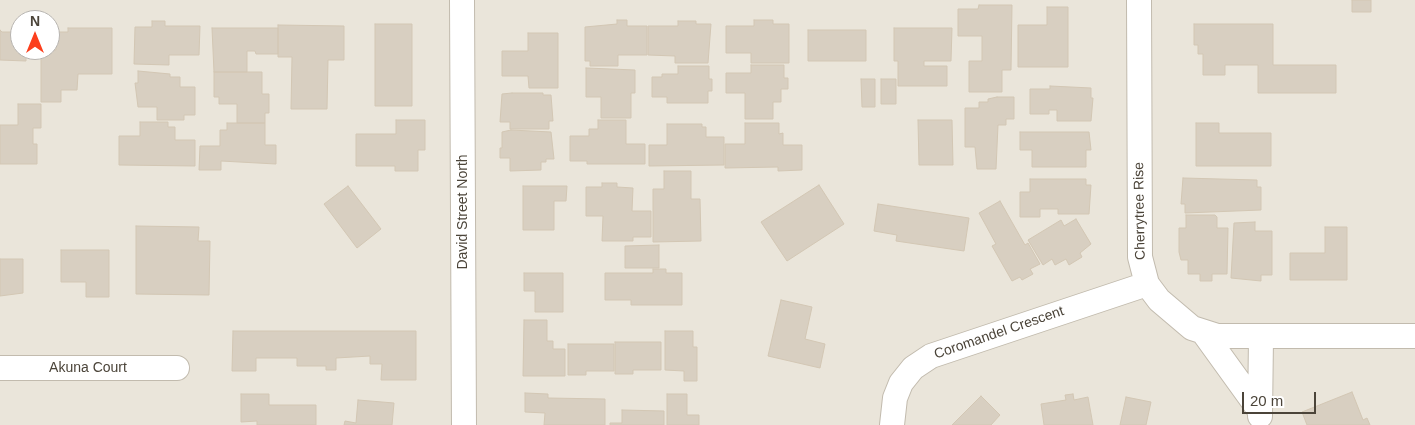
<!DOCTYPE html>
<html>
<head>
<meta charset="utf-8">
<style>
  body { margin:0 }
  #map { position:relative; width:1415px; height:425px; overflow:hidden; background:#f6f3ec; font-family:Helvetica,sans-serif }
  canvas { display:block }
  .north { position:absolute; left:10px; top:10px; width:50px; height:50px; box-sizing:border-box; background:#fff; border:1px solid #b7b4b0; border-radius:50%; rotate:0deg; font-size:14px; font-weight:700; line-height:20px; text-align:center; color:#4b4439 }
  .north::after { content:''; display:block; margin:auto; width:18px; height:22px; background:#fc3f1d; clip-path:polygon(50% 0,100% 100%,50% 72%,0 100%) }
  .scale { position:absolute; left:1242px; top:392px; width:74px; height:22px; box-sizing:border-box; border:2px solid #4b4439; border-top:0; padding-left:6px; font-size:15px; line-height:18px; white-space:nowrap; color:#4b4439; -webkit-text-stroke:4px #fff; paint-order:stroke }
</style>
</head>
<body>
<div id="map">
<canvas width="1415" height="425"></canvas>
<div class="north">N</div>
<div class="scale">20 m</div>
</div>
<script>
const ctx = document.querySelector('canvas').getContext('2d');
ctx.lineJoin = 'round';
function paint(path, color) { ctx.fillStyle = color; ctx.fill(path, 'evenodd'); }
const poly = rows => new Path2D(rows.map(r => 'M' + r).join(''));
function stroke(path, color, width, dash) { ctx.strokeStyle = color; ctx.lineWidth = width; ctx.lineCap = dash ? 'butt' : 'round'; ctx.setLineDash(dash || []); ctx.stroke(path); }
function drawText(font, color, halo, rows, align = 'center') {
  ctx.font = font + ' Helvetica,sans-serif'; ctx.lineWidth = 4; ctx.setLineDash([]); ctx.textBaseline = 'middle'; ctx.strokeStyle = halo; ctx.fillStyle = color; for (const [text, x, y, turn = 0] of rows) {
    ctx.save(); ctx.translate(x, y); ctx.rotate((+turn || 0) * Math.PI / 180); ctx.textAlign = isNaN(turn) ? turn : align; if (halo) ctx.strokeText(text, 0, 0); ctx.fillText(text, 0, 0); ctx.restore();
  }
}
paint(poly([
  [0,0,1415,0,1415,425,0,425],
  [20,20,50,20,50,50,20,50]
]), '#eae5da');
const building = poly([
  [1352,0,1371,0,1371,12,1352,12,1352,0],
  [979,5,1012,5,1011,70,1002,70,1002,92,969,92,969,61,982,61,982,36,958,36,958,9,978,9,979,5],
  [1047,7,1068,7,1068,67,1018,67,1018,25,1047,25,1047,7],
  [617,20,627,20,627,26,647,26,647,55,618,55,618,66,590,66,590,61,585,61,585,27,617,24,617,20],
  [754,20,773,20,773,24,789,24,789,63,751,63,751,53,726,53,726,26,754,26,754,20],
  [152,21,165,21,165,26,200,26,199,55,169,55,169,65,134,64,135,27,152,27,152,21],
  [678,21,696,21,696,24,711,24,708,63,675,63,675,56,648,55,648,26,678,26,678,21],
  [375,24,412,24,412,106,375,106,375,24],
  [1194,24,1273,24,1273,65,1336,65,1336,93,1258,93,1258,65,1225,65,1225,75,1203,75,1203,54,1198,54,1198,45,1194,45,1194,24],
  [278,25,344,26,344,60,328,60,327,109,291,109,292,57,278,57,278,25],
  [68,28,112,28,112,74,78,74,77,90,61,90,61,102,41,102,41,50,56,50,56,32,68,32,68,28],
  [212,28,278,28,278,54,256,54,255,51,247,51,247,72,214,72,212,28],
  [894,28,952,28,951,61,924,61,924,66,947,66,947,86,898,86,898,61,894,61,894,28],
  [0,30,2,32,20,32,20,50,26,50,26,61,0,60,0,30],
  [808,30,866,30,866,61,808,61,808,30],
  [528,33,558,33,558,88,529,88,528,76,502,76,502,51,528,51,528,33],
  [751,65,784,65,784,78,788,78,788,89,781,89,781,102,773,102,773,119,745,119,745,93,726,93,726,73,751,73,751,65],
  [678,66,709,66,709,79,712,79,712,91,708,91,708,103,667,103,667,97,652,97,652,77,662,77,662,74,678,74,678,66],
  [586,68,635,70,635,93,631,93,631,118,601,118,601,97,586,97,586,68],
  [138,71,170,74,170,77,180,77,180,87,195,87,195,115,184,115,184,120,157,120,157,107,138,107,135,83,138,83,138,71],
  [214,72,262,72,262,94,269,94,269,113,265,113,265,123,237,123,237,104,219,104,219,97,214,97,214,72],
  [861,79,875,79,875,107,862,107,861,79],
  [881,79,896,79,896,104,881,104,881,79],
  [1050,86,1091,88,1091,98,1093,98,1091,121,1057,121,1057,110,1049,110,1049,114,1030,114,1030,89,1050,89,1050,86],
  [512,93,543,93,543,95,551,95,553,121,549,121,549,129,510,129,510,122,500,122,502,94,512,93],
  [997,97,1014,97,1014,119,1006,119,1006,125,998,125,996,169,977,169,975,147,965,147,965,108,979,108,979,102,988,102,988,99,997,97],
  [18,104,41,104,41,128,33,128,33,144,37,144,37,164,0,164,0,125,18,125,18,104],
  [396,120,425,120,425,150,418,150,418,171,395,171,395,166,356,166,356,134,396,134,396,120],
  [598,120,626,120,626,144,645,144,645,164,587,164,587,161,570,161,570,136,589,136,589,129,598,129,598,120],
  [918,120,952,120,953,165,919,165,918,120],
  [140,122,168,122,168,127,175,127,175,140,195,140,195,166,119,165,119,136,140,136,140,122],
  [227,123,265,123,265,145,276,145,276,164,221,161,221,170,199,170,200,146,220,146,220,130,227,130,227,123],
  [745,123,779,123,779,134,783,133,783,145,802,145,802,170,778,171,778,167,725,168,725,144,745,144,745,123],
  [1196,123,1219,123,1219,133,1271,133,1271,166,1196,166,1196,123],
  [667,124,702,124,702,127,706,127,706,137,724,137,724,165,649,166,649,145,667,145,667,124],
  [511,130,551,132,554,159,546,159,546,162,541,162,541,170,510,171,510,158,500,158,500,148,502,148,502,132,511,130],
  [1020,132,1089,132,1091,150,1086,150,1086,167,1032,167,1032,150,1020,150,1020,132],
  [664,171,691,171,691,199,700,199,701,241,653,242,653,189,664,189,664,171],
  [1183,178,1257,180,1257,187,1261,187,1261,210,1185,213,1185,204,1181,204,1183,178],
  [1030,179,1086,179,1086,185,1091,185,1089,214,1058,214,1058,209,1040,209,1040,217,1020,217,1020,192,1030,192,1030,179],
  [602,183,617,183,617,187,633,188,632,211,651,211,651,237,633,237,633,241,602,241,603,216,586,216,586,187,602,187,602,183],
  [819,185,844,224,787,261,761,222,819,185],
  [348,186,381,229,357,248,324,204,348,186],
  [523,186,567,186,566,201,554,201,554,230,523,230,523,186],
  [1000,201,1025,245,1028,243,1040,264,1030,269,1033,274,1022,280,1020,277,1012,281,992,246,996,244,979,213,1000,201],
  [878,204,969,218,964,251,896,241,897,235,874,231,878,204],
  [1186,215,1215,215,1217,217,1217,228,1228,228,1227,274,1212,274,1212,281,1200,281,1200,274,1188,274,1188,260,1181,260,1179,252,1179,228,1186,228,1186,215],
  [1076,219,1091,244,1080,253,1082,257,1069,265,1066,259,1055,265,1052,259,1043,265,1028,240,1061,220,1064,226,1076,219],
  [1255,222,1255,231,1272,231,1272,275,1261,275,1261,281,1231,278,1234,223,1255,222],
  [136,226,199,227,198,241,210,241,209,295,136,294,136,226],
  [1325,227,1347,227,1347,280,1290,280,1290,253,1325,253,1325,227],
  [659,245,659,268,625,268,625,246,659,245],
  [61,250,109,250,109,297,86,297,86,282,61,282,61,250],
  [0,259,23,259,23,293,0,296,0,259],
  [653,269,666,269,666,273,682,273,682,305,631,305,631,300,605,300,605,273,653,273,653,269],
  [524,273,563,273,563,312,535,312,535,291,524,291,524,273],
  [781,300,812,307,805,339,825,344,820,368,768,356,781,300],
  [524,320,547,320,547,341,553,341,553,349,565,349,565,376,523,376,524,320],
  [233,331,416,331,416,380,381,380,382,364,370,364,370,356,336,358,336,370,326,370,326,366,297,366,297,358,256,358,256,371,232,371,233,331],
  [665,331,693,331,693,347,697,347,697,381,684,381,684,371,665,370,665,331],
  [615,342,661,342,661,370,633,370,633,374,615,374,615,342],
  [568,344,614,344,614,371,586,371,586,375,568,375,568,344],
  [1352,392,1363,420,1367,418,1370,425,1307,425,1302,412,1352,392],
  [525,393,548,394,548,398,605,399,605,425,544,425,545,413,525,412,525,393],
  [241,394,269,394,269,405,316,405,316,425,257,425,257,421,241,422,241,394],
  [667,394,687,394,687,415,699,415,699,425,667,425,667,394],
  [1073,394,1074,400,1088,397,1093,425,1044,425,1041,404,1066,400,1065,395,1073,394],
  [981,396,1000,415,991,425,952,425,981,396],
  [1126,397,1151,402,1146,425,1120,425,1126,397],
  [358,400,394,403,392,425,344,425,345,421,356,423,358,400],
  [622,410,664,411,664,425,610,425,610,423,622,423,622,410]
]);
paint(building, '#d8cfc1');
stroke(building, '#d3c7b4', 1);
const minor = poly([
  [462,0,464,425],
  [1139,0,1140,257,1147,284,1159,300,1192,328,1217,336,1415,336],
  [1203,332,1260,411],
  [0,368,177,368],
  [1260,416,1261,338],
  [892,425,895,398,901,383,913,368,931,356,1147,284]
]);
stroke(minor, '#c2bbae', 26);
stroke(minor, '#fff', 24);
drawText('14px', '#4b4439', '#fff', [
  ["Cherrytree Rise",1140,211,-91],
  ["David Street North",463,212,-90],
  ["Coromandel Crescent",999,333,-19],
  ["Akuna Court",88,368]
]);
</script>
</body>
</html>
